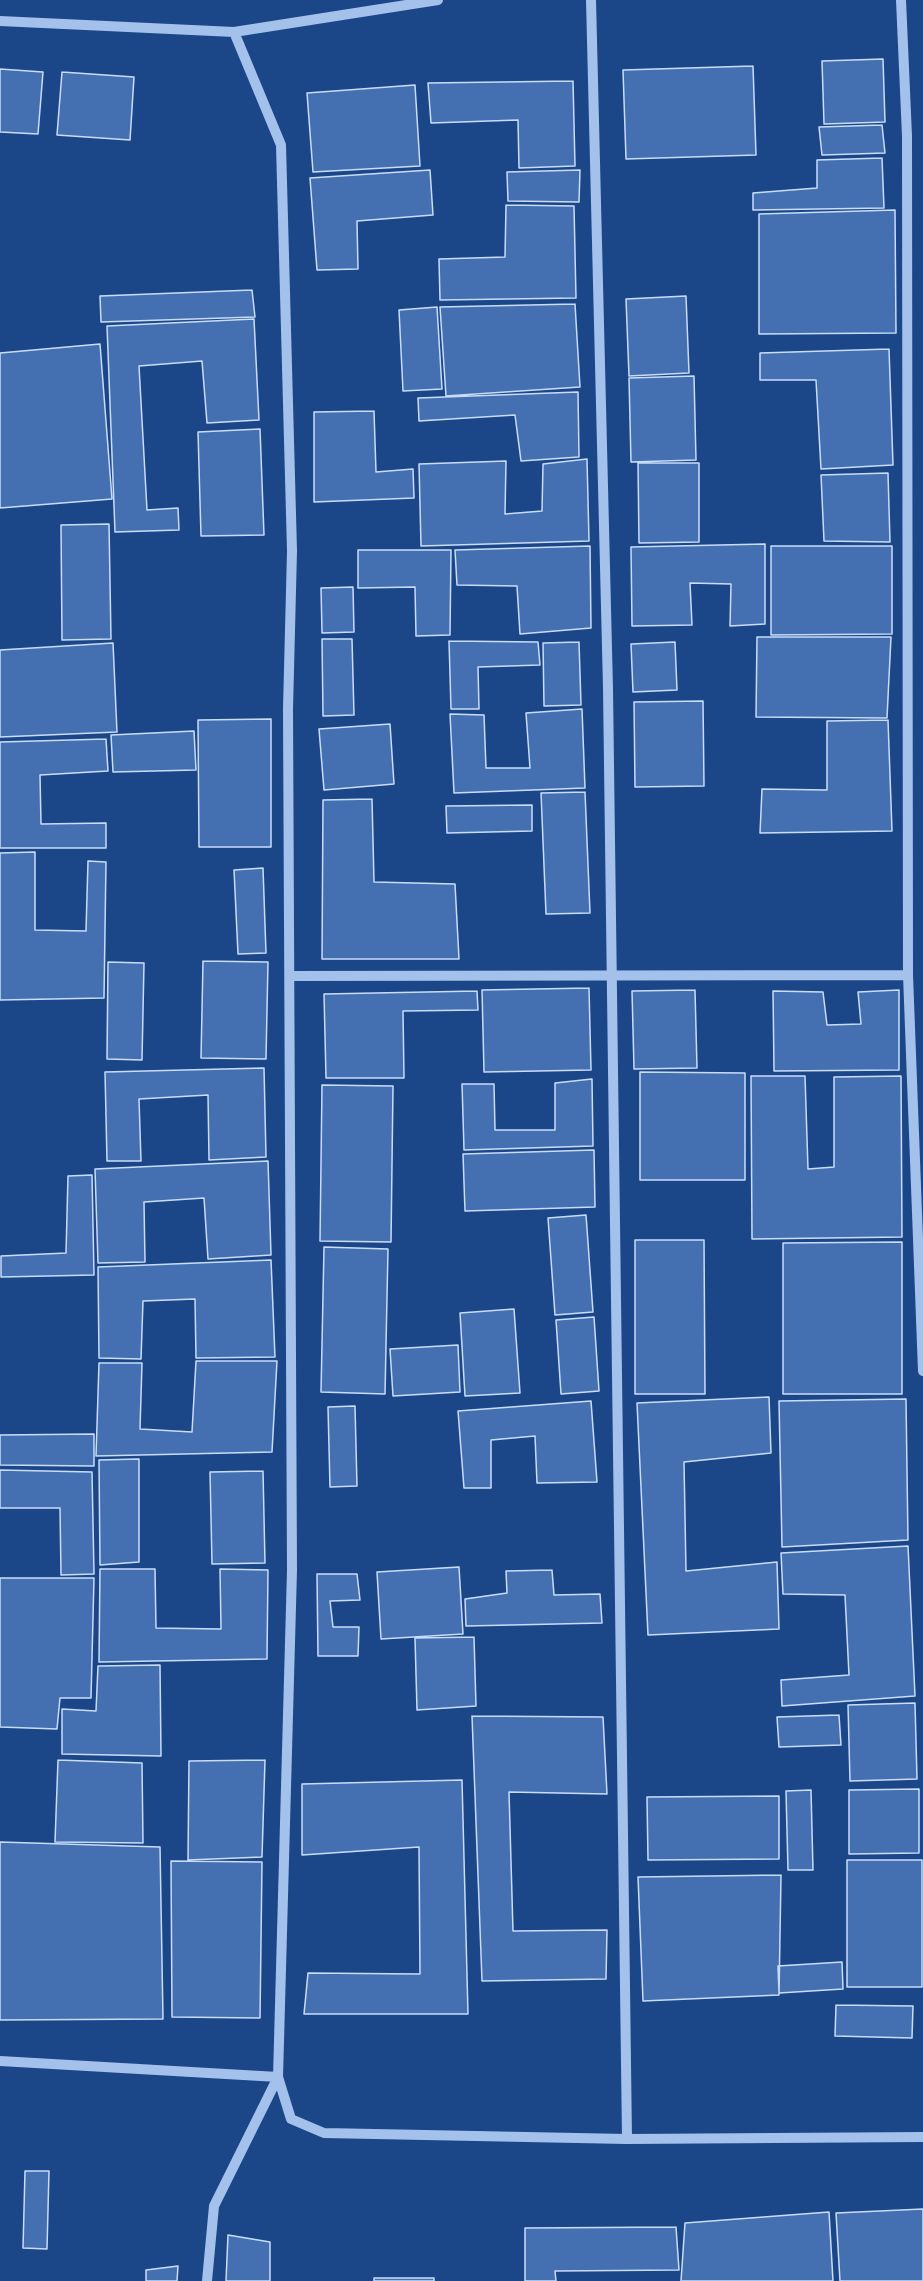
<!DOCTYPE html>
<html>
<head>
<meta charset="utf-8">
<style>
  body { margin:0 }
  canvas { display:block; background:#1b4688 }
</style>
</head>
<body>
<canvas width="923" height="2281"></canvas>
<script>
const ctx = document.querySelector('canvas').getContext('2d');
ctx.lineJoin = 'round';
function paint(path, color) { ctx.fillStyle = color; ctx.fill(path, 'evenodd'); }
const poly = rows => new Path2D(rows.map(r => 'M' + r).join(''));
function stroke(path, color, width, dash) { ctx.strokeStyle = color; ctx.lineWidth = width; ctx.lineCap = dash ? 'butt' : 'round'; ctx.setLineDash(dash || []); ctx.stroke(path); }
const building = poly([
  [883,59,885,122,824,124,822,61,883,59],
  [753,66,756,155,626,159,623,70,753,66],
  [0,69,43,72,38,134,0,132,0,69],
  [62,72,134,77,130,140,57,135,62,72],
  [573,81,575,166,519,168,518,120,431,123,428,83,573,81],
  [415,85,420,166,313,172,307,93,415,85],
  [882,125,885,153,822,155,819,127,882,125],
  [882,158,884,208,753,210,753,193,817,188,817,160,882,158],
  [430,170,433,215,357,221,358,269,317,270,310,178,430,170],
  [580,170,579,202,508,201,507,172,580,170],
  [506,205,574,206,576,298,440,300,439,259,505,257,506,205],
  [895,210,896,333,759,334,759,214,895,210],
  [252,290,255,317,101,322,100,296,252,290],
  [686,296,689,373,629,376,626,299,686,296],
  [575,304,580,387,446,396,440,307,575,304],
  [437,307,442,389,403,391,399,310,437,307],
  [254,319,259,420,207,423,202,361,139,366,147,510,178,508,179,530,115,532,107,326,254,319],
  [100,344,112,499,0,508,0,353,100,344],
  [889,349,893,465,821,469,816,380,760,380,760,353,889,349],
  [694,376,696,460,631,462,629,378,694,376],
  [578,392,579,457,521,461,515,415,419,421,418,398,578,392],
  [374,411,376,472,413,469,414,498,314,502,314,412,374,411],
  [260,429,264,535,201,536,198,432,260,429],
  [587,459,589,541,421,546,419,464,506,461,505,514,542,511,543,464,587,459],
  [638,463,699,463,699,542,639,543,638,463],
  [888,473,890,542,824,541,821,475,888,473],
  [109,524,111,639,62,640,61,525,109,524],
  [765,544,765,624,730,626,731,584,690,583,692,625,632,626,631,547,765,544],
  [590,546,591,628,520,634,517,586,457,585,455,550,590,546],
  [771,546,892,546,892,634,771,635,771,546],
  [358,550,451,550,450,635,416,636,415,587,358,588,358,550],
  [353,587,354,632,322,633,321,588,353,587],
  [757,637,891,637,887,718,756,717,757,637],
  [322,639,352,639,354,715,323,716,322,639],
  [449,641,538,642,540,665,478,667,479,709,451,709,449,641],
  [579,642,581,705,544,706,543,643,579,642],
  [675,642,677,690,633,692,631,644,675,642],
  [113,643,117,732,0,737,0,650,113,643],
  [703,701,704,786,635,787,634,702,703,701],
  [582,709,585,788,454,793,450,714,484,715,486,768,530,768,526,713,582,709],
  [271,719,271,847,199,847,198,720,271,719],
  [888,720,892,831,760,833,762,789,827,790,827,721,888,720],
  [390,724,394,784,324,790,319,729,390,724],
  [194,731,196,770,113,772,111,735,194,731],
  [106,739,108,771,40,775,41,824,106,823,106,848,0,848,0,742,106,739],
  [585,792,590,913,546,914,541,793,585,792],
  [372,799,374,882,455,884,459,959,322,959,323,800,372,799],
  [532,805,532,831,447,833,446,806,532,805],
  [35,852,35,930,86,931,88,861,106,862,104,998,0,1000,0,853,35,852],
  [263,868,266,953,238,954,234,870,263,868],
  [203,961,268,962,266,1059,201,1058,203,961],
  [108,962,144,963,142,1060,107,1059,108,962],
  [589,988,591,1070,484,1072,482,990,589,988],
  [695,990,697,1068,634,1069,632,991,695,990],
  [899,990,899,1070,774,1071,773,991,823,992,827,1025,861,1024,858,992,899,990],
  [477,991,478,1010,403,1011,404,1078,326,1078,324,994,477,991],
  [264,1068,266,1157,209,1160,208,1095,139,1099,141,1161,107,1161,105,1072,264,1068],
  [640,1072,745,1073,745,1180,640,1180,640,1072],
  [751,1076,805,1076,808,1169,834,1167,834,1077,901,1076,902,1237,752,1239,751,1076],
  [592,1079,593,1146,464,1150,462,1084,494,1084,495,1130,555,1130,555,1083,592,1079],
  [322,1085,393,1086,391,1242,320,1241,322,1085],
  [594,1150,595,1207,465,1211,463,1154,594,1150],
  [268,1161,271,1255,208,1259,204,1198,144,1202,145,1262,98,1263,95,1169,268,1161],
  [92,1175,94,1275,1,1277,1,1256,66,1253,68,1176,92,1175],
  [586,1215,593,1312,555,1315,548,1218,586,1215],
  [635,1240,704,1240,705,1394,635,1394,635,1240],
  [902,1242,902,1394,783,1394,783,1243,902,1242],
  [324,1247,388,1249,385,1394,321,1392,324,1247],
  [271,1260,275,1357,196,1358,195,1299,143,1301,141,1359,99,1358,98,1267,271,1260],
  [514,1309,520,1393,465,1396,460,1313,514,1309],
  [594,1317,599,1391,561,1394,556,1320,594,1317],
  [458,1345,460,1392,393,1396,390,1349,458,1345],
  [196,1361,277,1361,272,1452,96,1456,99,1363,142,1363,140,1429,192,1432,196,1361],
  [769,1397,771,1453,684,1462,686,1571,777,1562,779,1629,648,1635,637,1403,769,1397],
  [906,1399,908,1540,782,1547,779,1401,906,1399],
  [591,1401,597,1482,537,1483,535,1436,491,1440,491,1488,464,1488,458,1411,591,1401],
  [355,1406,357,1486,330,1487,328,1407,355,1406],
  [94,1434,94,1466,0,1465,0,1435,94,1434],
  [139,1459,139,1562,100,1565,99,1460,139,1459],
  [0,1470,92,1472,94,1574,61,1575,60,1508,0,1508,0,1470],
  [263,1471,265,1563,212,1564,210,1472,263,1471],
  [908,1546,915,1696,782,1706,781,1680,849,1675,845,1595,783,1594,781,1553,908,1546],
  [459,1567,463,1634,381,1639,377,1572,459,1567],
  [100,1569,155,1569,156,1628,221,1629,220,1569,268,1570,267,1659,99,1662,100,1569],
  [552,1570,554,1595,600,1594,602,1623,466,1626,465,1599,507,1593,506,1571,552,1570],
  [317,1574,357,1574,360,1600,330,1601,333,1627,359,1627,358,1656,318,1656,317,1574],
  [0,1578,94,1578,91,1698,60,1698,57,1729,0,1727,0,1578],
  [474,1637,476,1706,417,1710,415,1638,474,1637],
  [160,1665,161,1756,62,1754,62,1709,96,1711,98,1666,160,1665],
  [915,1703,917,1779,850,1781,848,1705,915,1703],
  [839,1715,841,1745,779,1747,777,1717,839,1715],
  [472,1716,603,1717,607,1794,509,1792,513,1931,607,1930,606,1979,482,1981,472,1716],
  [58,1760,142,1763,143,1843,55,1842,58,1760],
  [265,1760,262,1857,188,1860,189,1761,265,1760],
  [462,1780,468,2014,304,2014,308,1973,420,1974,419,1847,302,1855,302,1784,462,1780],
  [919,1789,919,1853,849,1854,849,1790,919,1789],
  [811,1790,813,1870,788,1870,786,1791,811,1790],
  [779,1796,779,1859,648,1860,647,1797,779,1796],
  [0,1842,160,1847,163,2019,0,2020,0,1842],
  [847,1860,922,1860,922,1987,847,1987,847,1860],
  [171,1861,262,1862,260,2018,172,2017,171,1861],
  [781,1875,779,1995,643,2001,638,1877,781,1875],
  [842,1962,843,1989,779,1993,778,1966,842,1962],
  [836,2005,913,2006,912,2038,835,2036,836,2005],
  [25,2171,49,2171,47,2249,23,2248,25,2171],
  [923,2209,923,2281,840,2281,836,2213,923,2209],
  [829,2212,833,2281,681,2281,685,2223,829,2212],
  [676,2227,679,2270,555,2271,556,2281,525,2281,525,2228,676,2227],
  [228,2235,270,2242,270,2281,226,2281,228,2235],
  [178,2266,177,2281,146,2281,146,2270,178,2266],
  [374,2278,434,2278,434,2281,374,2281,374,2278]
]);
paint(building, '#4470b1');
stroke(building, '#c9ddf9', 1.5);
stroke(poly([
  [591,0,608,688,627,2139],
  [901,0,907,136,908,975,923,1371],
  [0,21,234,32,438,0],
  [291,976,908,975],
  [0,2061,278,2077,291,2119,324,2133,627,2139,923,2137],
  [207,2281,214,2206,278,2077,292,1570,288,709,292,551,281,145,234,32]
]), '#a4c1ec', 10);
</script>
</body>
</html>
